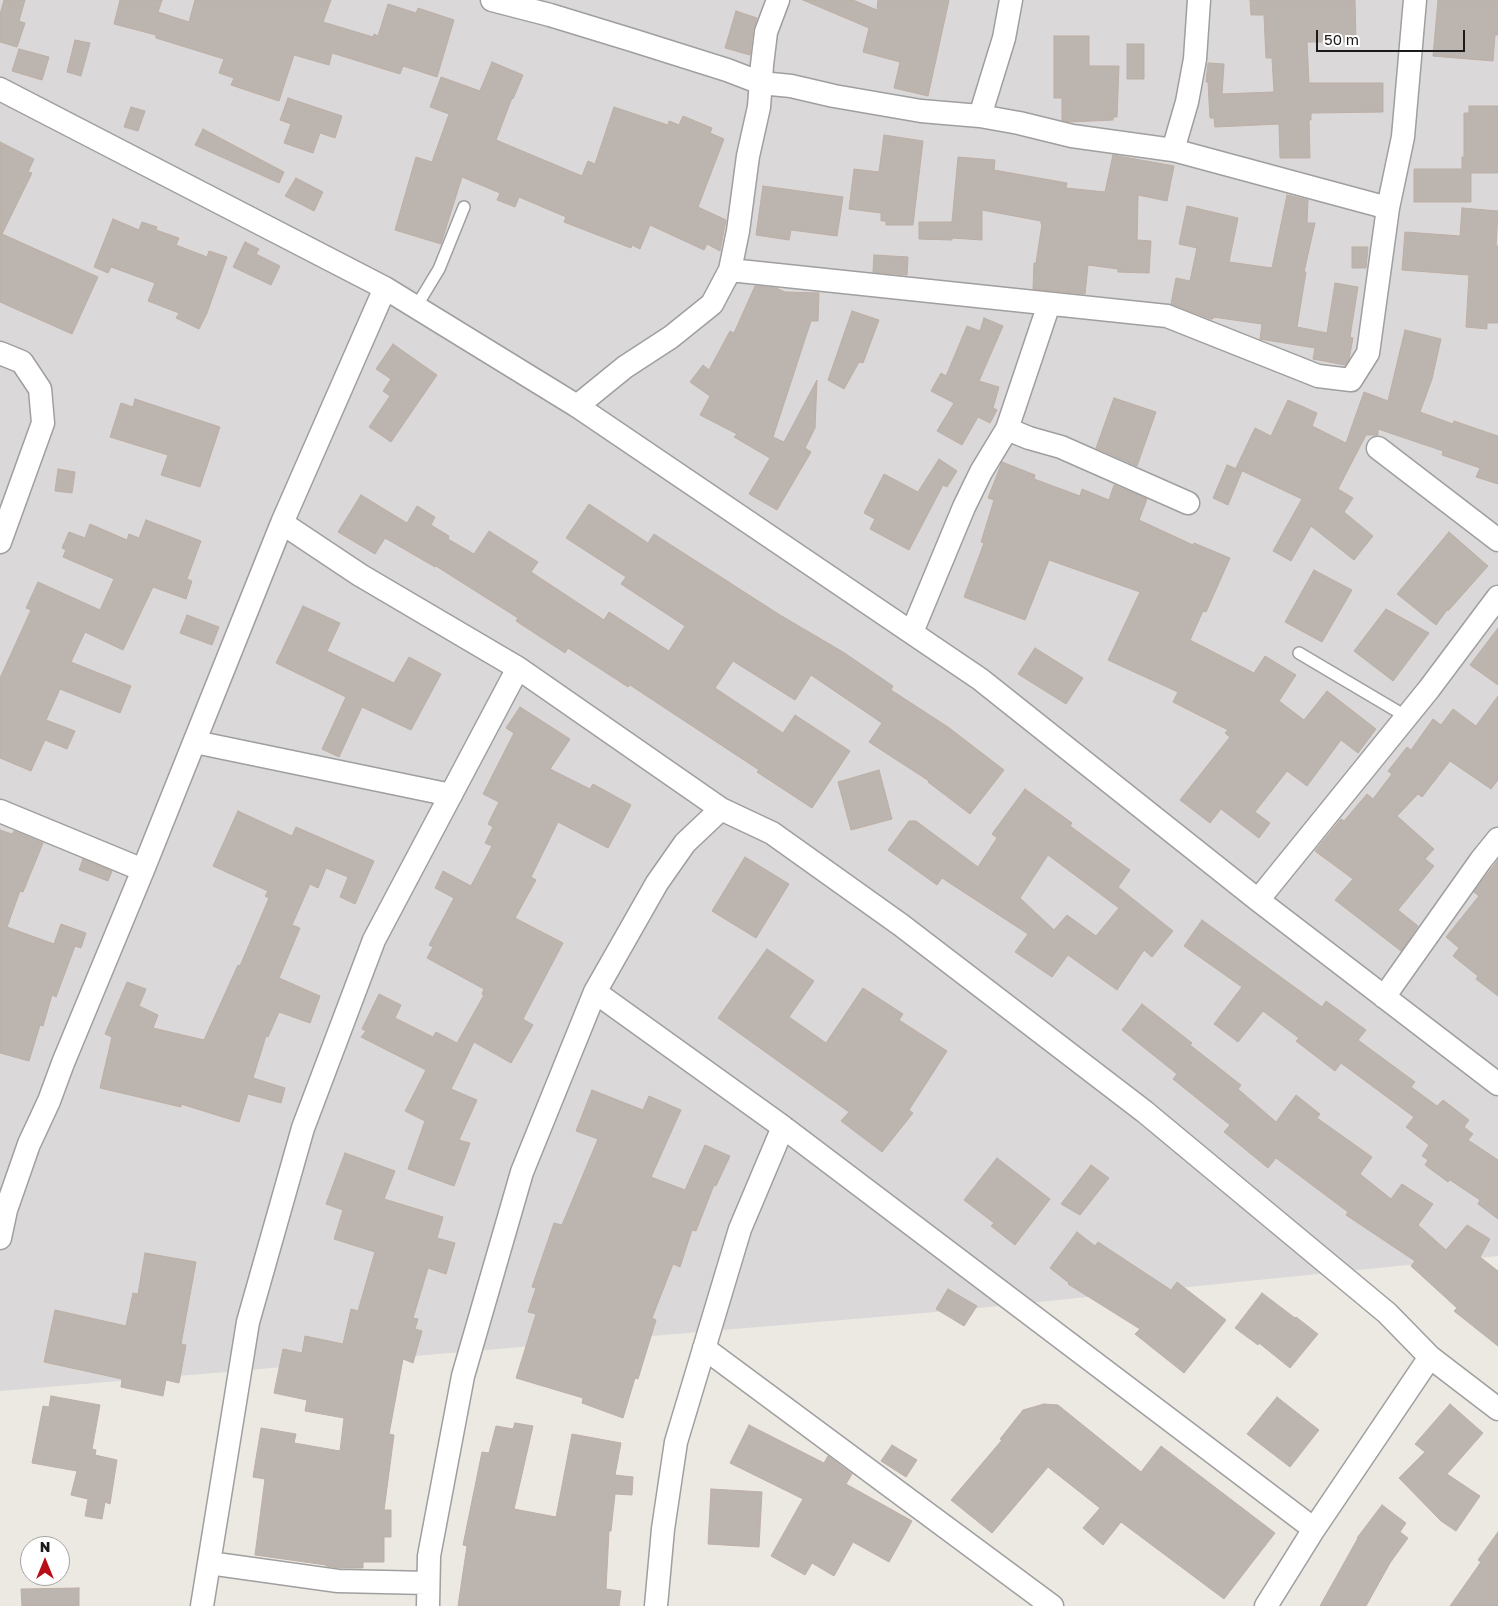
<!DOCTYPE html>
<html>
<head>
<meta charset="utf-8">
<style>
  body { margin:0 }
  #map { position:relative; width:1498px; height:1606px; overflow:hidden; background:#ece8e2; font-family:"Golos Text",sans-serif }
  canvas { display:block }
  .north { position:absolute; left:20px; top:1536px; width:50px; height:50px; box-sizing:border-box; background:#fff; border:1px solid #a4a4a4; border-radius:50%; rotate:0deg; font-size:14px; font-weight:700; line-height:20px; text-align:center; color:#1b1b1b }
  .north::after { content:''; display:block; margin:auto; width:18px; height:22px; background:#b90e15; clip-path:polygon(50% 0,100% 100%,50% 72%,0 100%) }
  .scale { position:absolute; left:1316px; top:30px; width:149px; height:22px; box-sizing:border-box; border:2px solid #1b1b1b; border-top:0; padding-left:6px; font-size:15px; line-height:18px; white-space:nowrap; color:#1b1b1b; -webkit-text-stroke:4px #fff; paint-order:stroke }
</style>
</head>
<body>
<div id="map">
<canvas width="1498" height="1606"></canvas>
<div class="north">N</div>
<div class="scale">50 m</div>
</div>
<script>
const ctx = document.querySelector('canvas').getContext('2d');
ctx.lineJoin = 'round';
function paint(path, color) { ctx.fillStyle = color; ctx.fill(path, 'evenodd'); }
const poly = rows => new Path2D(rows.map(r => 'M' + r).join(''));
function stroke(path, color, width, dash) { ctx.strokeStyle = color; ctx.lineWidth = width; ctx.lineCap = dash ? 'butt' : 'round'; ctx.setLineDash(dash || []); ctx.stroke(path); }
paint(poly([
  [0,0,1498,0,1498,1256,948,1311,0,1391]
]), '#dad8d9');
const building = poly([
  [4,0,25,0,19,21,25,23,17,47,0,42,0,14,4,0],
  [120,0,162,0,158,12,189,22,195,0,331,0,323,22,373,37,374,34,378,36,388,4,416,13,418,8,454,20,437,77,403,66,400,74,332,53,329,65,294,55,279,101,231,85,234,78,219,73,224,59,156,38,156,35,114,24,120,0],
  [803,0,853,0,877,10,878,0,949,0,928,96,894,88,900,62,863,52,869,28,803,0],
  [1250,0,1355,0,1356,42,1307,42,1309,83,1383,83,1383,112,1311,113,1311,120,1309,120,1310,158,1280,158,1279,124,1215,127,1214,118,1210,118,1208,82,1206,82,1208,63,1224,64,1222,94,1274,92,1272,58,1266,58,1264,15,1251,15,1250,0],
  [1438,0,1498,0,1498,35,1495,35,1493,61,1433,56,1438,0],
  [736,11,757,18,753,30,750,55,725,48,736,11],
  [1054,36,1089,36,1089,66,1119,66,1117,117,1113,117,1113,120,1068,122,1062,120,1062,98,1054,98,1054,36],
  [75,40,90,43,81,76,67,72,75,40],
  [1127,44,1144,44,1144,79,1127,79,1127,44],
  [19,49,49,57,42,80,12,71,19,49],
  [492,62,523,75,513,99,512,98,496,140,582,176,588,161,595,164,614,107,668,125,669,121,679,125,683,116,712,128,710,133,724,139,698,207,726,220,720,251,707,244,704,250,650,225,640,249,632,245,631,248,564,222,566,217,519,197,515,207,497,200,500,193,462,177,441,244,395,230,416,157,432,162,449,114,430,107,441,77,480,91,492,62],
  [288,98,342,116,335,138,320,133,313,153,284,143,291,124,280,120,288,98],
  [1469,106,1498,106,1498,173,1471,173,1471,202,1414,202,1414,169,1462,169,1462,157,1464,157,1464,113,1469,113,1469,106],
  [131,107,145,111,138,131,124,127,131,107],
  [203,129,284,172,279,183,195,145,203,129],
  [884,135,923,141,913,225,886,225,886,221,881,221,881,213,849,209,854,169,879,172,884,135],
  [0,142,34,159,28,172,32,173,2,234,98,277,72,334,0,302,0,142],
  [1113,155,1174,166,1167,201,1138,195,1137,240,1151,241,1149,273,1118,272,1118,269,1088,265,1085,294,1033,289,1034,263,1036,263,1042,224,1041,224,1041,221,982,210,982,240,952,238,952,240,919,239,919,222,952,222,958,157,995,160,994,170,1067,183,1066,188,1105,192,1113,155],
  [296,178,323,192,314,211,285,196,296,178],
  [763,186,843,197,837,236,791,230,789,240,756,235,763,186],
  [1287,195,1308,200,1307,223,1315,223,1304,272,1306,272,1297,327,1327,333,1335,283,1358,287,1350,337,1353,338,1349,359,1345,365,1313,359,1315,348,1260,339,1262,324,1213,317,1213,319,1210,319,1171,304,1176,278,1190,281,1197,248,1179,244,1187,206,1238,218,1229,262,1272,268,1287,195],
  [1462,208,1498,211,1496,246,1498,246,1498,323,1487,323,1487,329,1466,327,1469,275,1402,270,1405,232,1460,236,1462,208],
  [113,219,139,230,142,222,157,227,156,230,179,238,176,245,207,257,209,251,227,257,207,313,199,329,176,318,179,313,148,301,155,283,111,267,108,273,94,267,113,219],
  [245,242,259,249,256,254,280,266,271,285,233,267,245,242],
  [1352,247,1368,247,1366,268,1352,268,1352,247],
  [874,255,908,257,907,275,873,272,874,255],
  [755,286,776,288,785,292,819,293,818,321,811,321,773,437,784,442,817,380,815,428,805,448,811,452,777,510,749,494,770,458,734,437,737,434,700,415,710,396,690,382,703,365,709,370,730,331,734,333,755,286],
  [852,311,879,320,863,363,859,362,844,389,828,380,852,311],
  [984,318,1003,326,979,381,999,387,993,408,997,410,990,423,978,417,962,445,937,431,954,403,931,391,941,373,946,376,967,326,980,331,984,318],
  [1405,330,1441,339,1432,379,1420,412,1453,424,1454,421,1498,436,1498,484,1476,477,1480,468,1442,455,1443,451,1378,429,1378,435,1366,435,1338,489,1353,498,1344,512,1373,536,1354,560,1311,526,1291,561,1273,551,1302,499,1236,468,1255,428,1271,436,1288,400,1317,413,1312,426,1346,443,1364,392,1388,401,1405,330],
  [393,344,437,375,391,442,369,427,390,396,383,391,391,379,376,369,393,344],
  [1114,398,1156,412,1137,466,1096,448,1114,398],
  [135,399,220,427,200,487,161,475,168,455,110,437,121,403,133,407,135,399],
  [939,459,957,471,947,487,943,485,909,550,870,529,875,519,864,513,884,474,918,492,939,459],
  [1002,462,1035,475,1034,479,1080,496,1082,489,1109,500,1114,485,1147,499,1139,520,1193,545,1194,543,1230,558,1206,612,1203,611,1190,640,1254,673,1265,656,1296,675,1279,701,1304,720,1327,691,1376,729,1358,753,1341,740,1307,786,1287,771,1255,812,1270,823,1259,838,1221,809,1210,823,1180,800,1230,737,1225,733,1228,730,1173,702,1178,692,1108,660,1140,592,1049,560,1025,620,964,597,984,543,981,542,994,500,988,498,1002,462],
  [1227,465,1242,471,1228,505,1213,498,1227,465],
  [58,469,75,472,72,493,55,491,58,469],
  [361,495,407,523,417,506,435,517,431,525,449,536,448,539,474,554,489,531,538,562,531,572,604,620,609,612,669,651,685,626,621,584,626,577,566,538,589,504,648,543,654,534,780,615,843,652,893,686,891,690,948,727,1004,770,970,814,928,782,929,781,869,742,882,723,811,675,795,700,733,661,715,688,783,733,795,715,850,751,812,808,757,772,759,770,630,685,628,687,568,648,565,653,516,621,518,618,436,566,435,567,385,538,375,554,338,532,361,495],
  [146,520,201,541,187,579,192,581,186,599,153,587,123,650,85,632,71,662,131,686,120,713,60,689,46,720,75,731,67,749,45,740,31,771,0,758,0,678,31,610,26,608,38,582,100,610,114,579,63,557,66,550,62,548,69,532,85,538,90,524,127,540,129,534,139,538,146,520],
  [1449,532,1488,566,1448,611,1447,610,1436,625,1397,594,1449,532],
  [1314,570,1352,590,1322,642,1285,622,1314,570],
  [303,606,340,623,327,651,394,683,409,657,441,674,411,730,362,707,339,757,322,749,346,697,276,663,303,606],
  [1386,609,1429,633,1393,681,1354,651,1386,609],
  [187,615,219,627,212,645,180,633,187,615],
  [1498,628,1498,685,1470,665,1498,628],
  [1035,648,1083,678,1066,704,1018,674,1035,648],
  [1498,696,1498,780,1491,789,1450,761,1422,797,1418,794,1397,816,1434,849,1425,859,1434,866,1398,910,1418,926,1401,951,1335,900,1353,879,1315,851,1341,819,1344,821,1367,794,1373,799,1392,774,1388,771,1407,747,1411,750,1433,719,1441,725,1453,709,1476,726,1498,696],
  [520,707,570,739,550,769,590,789,593,784,631,805,608,848,558,822,531,877,536,880,515,918,563,943,523,1019,533,1025,511,1063,474,1042,451,1089,477,1100,459,1140,470,1143,454,1186,408,1169,425,1121,405,1111,426,1070,361,1037,366,1031,362,1029,379,994,401,1005,395,1018,433,1037,436,1032,457,1043,484,995,482,994,484,989,427,958,433,947,429,945,454,898,435,888,443,871,471,886,492,846,485,843,493,827,488,824,499,802,483,794,514,733,506,728,520,707],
  [879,770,892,819,851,830,838,782,879,770],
  [1025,789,1072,823,1070,826,1130,870,1118,887,1173,931,1152,957,1144,950,1117,990,1068,955,1052,977,1015,952,1028,934,942,878,937,885,888,850,909,821,916,821,978,867,997,838,992,834,1025,789],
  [1048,855,1119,908,1096,936,1067,915,1054,930,1020,898,1048,855],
  [238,811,292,836,296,827,374,861,355,904,340,897,348,877,326,868,318,888,310,884,292,925,300,928,279,978,320,996,310,1023,279,1012,268,1037,266,1036,253,1078,285,1088,281,1103,248,1094,239,1122,181,1104,181,1107,100,1088,112,1037,105,1034,127,982,146,989,139,1006,158,1015,153,1028,204,1040,238,965,240,966,269,898,265,896,268,891,213,866,238,811],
  [0,830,12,834,14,831,43,843,23,892,20,891,7,927,54,944,61,924,86,933,81,948,75,946,56,997,52,995,43,1026,40,1025,29,1061,0,1053,0,830],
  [745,857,789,884,756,938,712,911,745,857],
  [83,859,112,871,108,881,79,870,83,859],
  [1498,860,1498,996,1476,979,1478,976,1453,956,1459,948,1446,937,1479,896,1474,892,1498,860],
  [1202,920,1322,1007,1326,1001,1366,1030,1358,1040,1415,1082,1411,1087,1437,1106,1443,1100,1469,1120,1464,1127,1473,1134,1468,1140,1498,1160,1498,1219,1478,1204,1480,1200,1450,1180,1448,1182,1425,1165,1428,1160,1422,1156,1429,1145,1406,1127,1414,1117,1341,1063,1335,1071,1296,1041,1299,1038,1263,1011,1238,1042,1214,1024,1242,987,1184,946,1202,920],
  [767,949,814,981,789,1017,826,1043,863,988,903,1014,899,1020,947,1051,909,1110,913,1113,882,1152,841,1121,849,1112,718,1018,767,949],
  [1142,1004,1192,1043,1190,1045,1241,1085,1238,1089,1276,1122,1296,1095,1320,1114,1317,1118,1372,1157,1360,1174,1391,1199,1402,1184,1433,1204,1418,1225,1446,1250,1467,1225,1490,1239,1480,1257,1498,1271,1498,1346,1454,1311,1457,1308,1411,1266,1415,1261,1346,1215,1348,1212,1276,1158,1268,1168,1224,1132,1230,1125,1173,1079,1177,1074,1122,1030,1142,1004],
  [592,1090,643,1110,649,1096,681,1110,651,1177,685,1190,705,1145,730,1156,716,1186,714,1185,696,1231,692,1230,680,1267,673,1264,652,1318,656,1320,638,1379,635,1378,623,1418,582,1403,583,1398,516,1378,536,1314,528,1312,536,1288,532,1287,554,1223,562,1225,598,1139,576,1131,592,1090],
  [345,1153,395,1171,384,1199,443,1217,437,1238,455,1243,446,1274,428,1268,413,1318,418,1319,415,1329,422,1331,413,1363,403,1359,389,1434,394,1435,384,1510,391,1510,391,1537,384,1537,384,1562,363,1562,363,1568,339,1568,326,1566,326,1565,255,1555,265,1479,253,1477,261,1428,296,1434,294,1443,340,1451,344,1418,305,1411,307,1400,274,1393,283,1349,302,1353,305,1336,343,1344,351,1309,358,1311,375,1252,334,1239,343,1210,326,1204,345,1153],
  [997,1158,1050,1199,1015,1245,991,1226,994,1223,964,1200,997,1158],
  [1091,1165,1109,1178,1080,1215,1061,1204,1091,1165],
  [1077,1232,1095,1246,1098,1242,1171,1290,1177,1282,1226,1320,1184,1373,1135,1334,1140,1329,1068,1284,1069,1283,1050,1268,1077,1232],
  [145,1253,196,1262,181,1344,186,1345,179,1383,166,1380,163,1396,121,1387,122,1379,44,1362,55,1310,126,1326,133,1293,138,1294,145,1253],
  [948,1289,977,1306,964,1326,936,1309,948,1289],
  [1262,1293,1295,1318,1296,1317,1318,1334,1290,1368,1259,1343,1258,1345,1235,1328,1262,1293],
  [51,1396,100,1405,92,1449,96,1450,95,1455,117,1460,110,1504,105,1502,102,1519,85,1516,88,1499,71,1495,77,1471,32,1463,43,1406,49,1407,51,1396],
  [1277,1397,1319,1430,1290,1467,1247,1434,1277,1397],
  [1044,1404,1058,1405,1141,1472,1161,1446,1275,1533,1224,1599,1121,1522,1103,1545,1083,1528,1100,1508,1048,1467,992,1533,951,1500,1002,1440,1000,1439,1023,1410,1044,1404],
  [1450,1404,1483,1433,1447,1474,1480,1496,1456,1531,1441,1521,1399,1478,1425,1452,1415,1444,1450,1404],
  [515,1423,533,1426,514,1509,556,1517,572,1434,621,1443,615,1475,633,1477,632,1495,615,1494,611,1531,609,1531,606,1589,621,1591,619,1606,458,1606,467,1546,463,1545,482,1452,489,1453,496,1426,513,1429,515,1423],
  [749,1425,824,1463,828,1456,852,1474,846,1484,912,1521,889,1562,853,1542,834,1576,812,1563,805,1575,771,1556,803,1499,730,1463,749,1425],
  [892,1445,917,1460,906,1477,881,1461,892,1445],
  [711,1489,762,1492,759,1547,708,1544,711,1489],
  [1382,1505,1406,1523,1400,1532,1408,1538,1390,1563,1366,1606,1320,1606,1358,1538,1357,1538,1382,1505],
  [1498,1532,1498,1606,1450,1606,1481,1562,1478,1560,1498,1532],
  [79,1588,79,1606,22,1606,21,1589,79,1588]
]);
paint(building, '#bcb4af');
stroke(building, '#bdafa5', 1);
const service = poly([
  [416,307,439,269,464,207],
  [1299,653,1407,717]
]);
const minor = poly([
  [492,0,550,15,635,41,727,70,761,83,791,86,834,96,921,111,980,116,1019,123,1072,136,1173,150,1388,208],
  [0,89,385,288,577,406,980,679,1258,900,1498,1084],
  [980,116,1004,38,1011,0],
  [1173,150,1187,102,1195,59,1199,0],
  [730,270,1167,316,1318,376,1351,380,1368,353,1388,208,1403,137,1415,0],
  [0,353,22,362,40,389,43,423,0,542],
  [577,406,625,367,671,337,712,304,730,270,738,231,748,156,759,107,762,65,766,32,778,0],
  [1007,429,1029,438,1061,447,1188,503],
  [1378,448,1498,540],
  [282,523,360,575,518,668,721,809,772,833,901,925,1145,1112,1387,1313,1430,1357,1498,1409],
  [912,632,964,507,981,472,1007,429,1049,304],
  [195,742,451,795],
  [0,811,143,870],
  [1258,900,1429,689,1498,597],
  [595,992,783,1127,1314,1529],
  [1384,997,1481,860,1498,839],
  [0,1238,6,1210,29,1144,49,1101,63,1063,143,870,282,523,385,288],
  [704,1348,1052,1606],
  [209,1563,338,1581,428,1583],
  [202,1606,248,1322,303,1128,374,940,518,668],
  [428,1606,429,1556,463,1376,522,1172,595,992,657,883,685,843,721,809],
  [656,1606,663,1529,676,1442,740,1229,783,1127],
  [1266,1606,1314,1529,1430,1357]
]);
stroke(service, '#9f9f9f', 14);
stroke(minor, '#9f9f9f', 25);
stroke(service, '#fff', 11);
stroke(minor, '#fff', 22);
</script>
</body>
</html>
